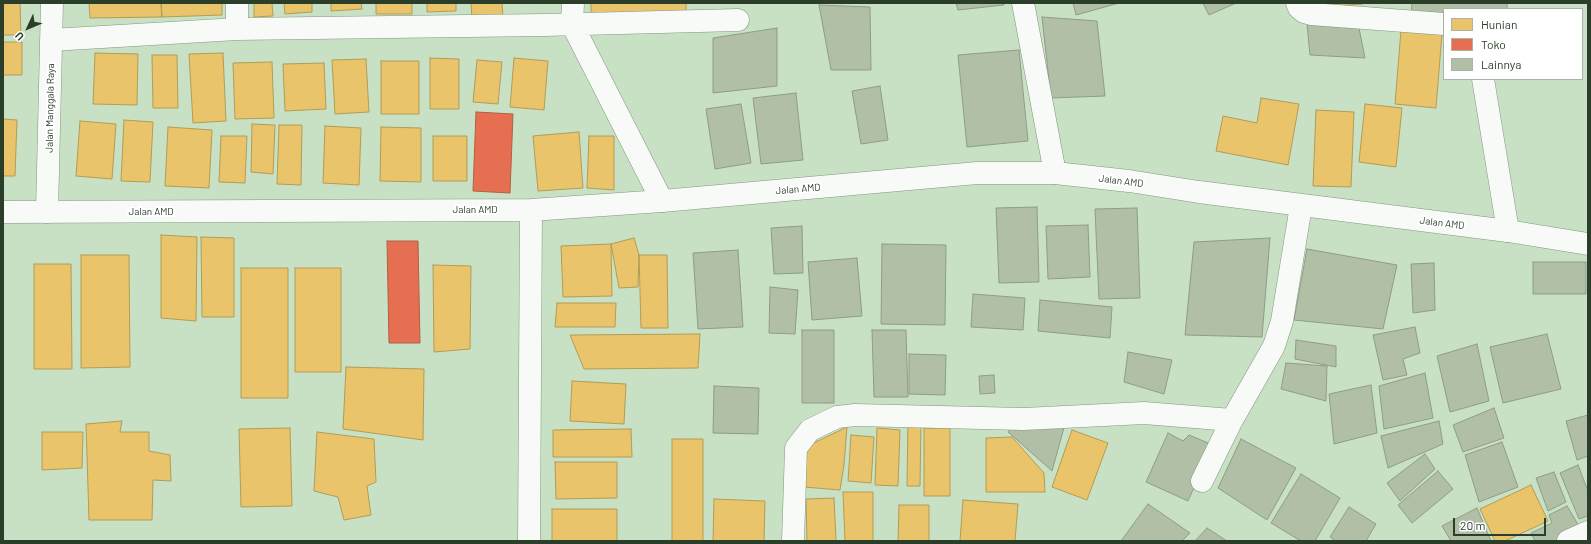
<!DOCTYPE html>
<html>
<head>
<meta charset="utf-8">
<style>
  body { margin:0 }
  #map { position:relative; width:1591px; height:544px; overflow:hidden; background:#c8e1c5; font-family:Barlow,sans-serif }
  canvas { display:block }
  .frame { position:absolute; inset:0; border:4px solid #2b3e29; pointer-events:none }
  .legend { position:absolute; left:1443px; top:8px; width:140px; height:72px; box-sizing:border-box; background:#fff; border:1px solid #aab2a9; margin:0; padding:5px 7px; list-style:none; font-size:12px; color:#2b3e29 }
  .legend li { display:flex; align-items:center; gap:8px; height:20px }
  .legend b { width:20px; border:1px solid #aab2a9 }
  .north { position:absolute; left:8px; top:8px; width:40px; height:40px; -webkit-text-stroke:3px #fff; paint-order:stroke; rotate:226deg; font-size:11px; font-weight:700; line-height:16px; text-align:center; color:#2b3e29 }
  .north::after { content:''; display:block; margin:auto; width:14px; height:18px; background:#2b3e29; clip-path:polygon(50% 0,100% 100%,50% 72%,0 100%) }
  .scale { position:absolute; left:1453px; top:518px; width:93px; height:18px; box-sizing:border-box; border:2px solid #2b3e29; border-top:0; padding-left:5px; font-size:12px; line-height:14px; white-space:nowrap; color:#2b3e29; -webkit-text-stroke:3px #fff; paint-order:stroke }
</style>
</head>
<body>
<div id="map">
<canvas width="1591" height="544"></canvas>
<div class="frame"></div>
<ul class="legend">
<li><b style="height:11px;background:#e9c46a"></b>Hunian</li>
<li><b style="height:11px;background:#e76f51"></b>Toko</li>
<li><b style="height:11px;background:#b0bfa6"></b>Lainnya</li>
</ul>
<div class="north">U</div>
<div class="scale">20 m</div>
</div>
<script>
const ctx = document.querySelector('canvas').getContext('2d');
ctx.lineJoin = 'round';
function paint(path, color) { ctx.fillStyle = color; ctx.fill(path, 'evenodd'); }
const poly = rows => new Path2D(rows.map(r => 'M' + r).join(''));
function stroke(path, color, width, dash) { ctx.strokeStyle = color; ctx.lineWidth = width; ctx.lineCap = dash ? 'butt' : 'round'; ctx.setLineDash(dash || []); ctx.stroke(path); }
function drawText(font, color, halo, rows, align = 'center') {
  ctx.font = font + ' Barlow,sans-serif'; ctx.lineWidth = 4; ctx.setLineDash([]); ctx.textBaseline = 'middle'; ctx.strokeStyle = halo; ctx.fillStyle = color; for (const [text, x, y, turn = 0] of rows) {
    ctx.save(); ctx.translate(x, y); ctx.rotate((+turn || 0) * Math.PI / 180); ctx.textAlign = isNaN(turn) ? turn : align; if (halo) ctx.strokeText(text, 0, 0); ctx.fillText(text, 0, 0); ctx.restore();
  }
}
const homes = poly([
  [3,3,20,3,21,35,3,35,3,3],
  [89,3,161,3,162,17,90,18,89,3],
  [161,3,222,3,222,15,162,17,161,3],
  [254,3,272,3,273,16,254,17,254,3],
  [284,3,312,3,312,12,285,14,284,3],
  [331,3,361,3,362,9,331,11,331,3],
  [376,3,412,3,412,14,376,14,376,3],
  [427,3,456,3,456,11,427,12,427,3],
  [471,3,502,3,503,17,472,19,471,3],
  [591,3,686,3,686,16,591,15,591,3],
  [1320,3,1363,3,1363,4,1320,7,1320,3],
  [1401,30,1442,34,1436,108,1395,104,1401,30],
  [3,42,22,42,22,75,3,75,3,42],
  [95,53,138,54,137,105,93,104,95,53],
  [223,53,226,121,193,123,189,54,223,53],
  [152,55,177,55,178,108,153,108,152,55],
  [430,58,459,59,459,109,430,109,430,58],
  [514,58,548,61,544,110,510,107,514,58],
  [366,59,369,112,335,114,332,60,366,59],
  [477,60,502,62,498,104,473,102,477,60],
  [381,61,419,61,419,114,381,114,381,61],
  [272,62,274,118,235,119,233,63,272,62],
  [324,63,326,109,285,111,283,64,324,63],
  [1261,98,1299,104,1288,165,1216,151,1223,116,1257,123,1261,98],
  [1365,104,1402,108,1396,167,1359,162,1365,104],
  [1316,110,1354,112,1351,187,1313,186,1316,110],
  [3,119,17,120,15,176,3,176,3,119],
  [124,120,153,122,150,182,121,181,124,120],
  [80,121,116,124,112,179,76,176,80,121],
  [252,124,275,125,273,174,251,172,252,124],
  [279,125,302,125,301,185,277,184,279,125],
  [325,126,361,128,359,185,323,183,325,126],
  [168,127,212,130,209,188,165,186,168,127],
  [381,127,421,128,421,182,380,181,381,127],
  [579,132,583,188,538,191,533,136,579,132],
  [221,136,247,136,245,183,219,182,221,136],
  [433,136,467,136,467,181,433,181,433,136],
  [589,136,614,136,614,190,587,188,589,136],
  [161,235,197,237,196,321,161,318,161,235],
  [201,237,234,238,234,317,202,317,201,237],
  [634,238,639,255,638,287,619,288,611,244,634,238],
  [611,244,612,296,563,297,561,246,611,244],
  [81,255,129,255,130,367,81,368,81,255],
  [639,255,667,255,668,328,641,328,639,255],
  [34,264,71,264,72,369,34,369,34,264],
  [433,265,471,266,470,349,434,352,433,265],
  [241,268,288,268,288,398,241,398,241,268],
  [295,268,341,268,341,372,295,372,295,268],
  [557,303,616,303,615,327,555,327,557,303],
  [700,334,698,368,584,369,570,335,700,334],
  [346,367,424,369,423,440,343,429,346,367],
  [572,381,626,384,624,424,570,421,572,381],
  [908,419,921,420,920,486,907,486,908,419],
  [122,421,120,432,149,432,149,451,170,455,171,481,153,480,152,520,89,520,86,424,122,421],
  [847,427,844,465,840,490,804,487,799,450,847,427],
  [290,428,292,506,241,507,239,429,290,428],
  [877,428,900,430,898,486,875,485,877,428],
  [924,428,950,428,950,496,924,496,924,428],
  [631,429,632,457,553,457,553,430,631,429],
  [1072,430,1108,443,1087,500,1052,487,1072,430],
  [42,432,83,432,82,468,42,470,42,432],
  [317,432,374,439,376,482,367,486,371,515,344,520,338,497,314,491,317,432],
  [851,435,874,437,871,483,848,481,851,435],
  [1012,437,1044,473,1045,492,986,492,986,438,1012,437],
  [672,439,703,439,703,541,672,541,672,439],
  [555,462,617,462,617,498,556,499,555,462],
  [1531,485,1548,521,1505,541,1495,541,1480,509,1531,485],
  [843,492,873,492,873,541,845,541,843,492],
  [834,498,836,541,807,541,806,499,834,498],
  [714,499,765,501,764,541,713,541,714,499],
  [963,500,1018,504,1015,541,960,541,963,500],
  [899,505,929,505,929,541,898,541,899,505],
  [552,509,617,509,617,541,552,541,552,509]
]);
paint(homes, '#e9c46a');
stroke(homes, '#b09c56', 1);
const shops = poly([
  [476,112,513,114,510,193,473,191,476,112],
  [387,241,418,241,420,343,389,343,387,241]
]);
paint(shops, '#e76f51');
stroke(shops, '#af6045', 1);
const building = poly([
  [956,3,1004,3,1004,5,958,10,956,3],
  [1073,3,1119,3,1076,15,1073,3],
  [1203,3,1236,3,1209,15,1203,3],
  [1412,3,1507,3,1507,9,1444,9,1444,19,1411,15,1412,3],
  [819,5,870,7,871,70,831,70,819,5],
  [1042,17,1097,21,1105,96,1051,98,1042,17],
  [1307,24,1359,28,1365,58,1310,55,1307,24],
  [777,28,777,86,713,93,713,38,777,28],
  [1019,50,1028,141,967,147,958,55,1019,50],
  [880,86,888,140,861,144,852,91,880,86],
  [796,93,803,160,761,164,753,98,796,93],
  [741,104,751,163,715,169,706,109,741,104],
  [1037,207,1039,282,999,283,996,208,1037,207],
  [1137,208,1140,298,1099,299,1095,209,1137,208],
  [1088,225,1090,277,1048,279,1046,226,1088,225],
  [802,226,803,273,774,274,771,228,802,226],
  [1270,238,1262,337,1185,335,1194,242,1270,238],
  [882,244,946,245,945,325,881,324,882,244],
  [1307,249,1397,265,1383,329,1294,320,1307,249],
  [738,250,743,327,698,329,693,253,738,250],
  [857,258,862,316,812,320,808,262,857,258],
  [1533,262,1586,262,1586,294,1533,294,1533,262],
  [1434,263,1435,310,1413,313,1411,264,1434,263],
  [770,287,798,290,795,334,769,333,770,287],
  [973,294,1025,298,1023,330,971,327,973,294],
  [1040,300,1112,307,1110,338,1038,331,1040,300],
  [1415,327,1420,353,1403,359,1407,375,1383,380,1373,335,1415,327],
  [802,330,834,330,834,403,802,403,802,330],
  [872,330,906,330,908,397,874,397,872,330],
  [1547,334,1561,389,1503,403,1490,347,1547,334],
  [1296,340,1336,346,1336,367,1295,359,1296,340],
  [1477,344,1489,401,1450,412,1437,356,1477,344],
  [1128,352,1172,360,1164,394,1124,382,1128,352],
  [909,354,946,355,945,395,909,394,909,354],
  [1286,363,1327,366,1326,401,1281,389,1286,363],
  [1425,373,1433,418,1384,429,1379,386,1425,373],
  [994,375,995,393,980,394,979,376,994,375],
  [1371,385,1377,433,1334,444,1329,394,1371,385],
  [714,386,759,388,758,434,713,433,714,386],
  [1494,408,1504,438,1463,452,1453,425,1494,408],
  [1588,415,1588,456,1577,460,1566,421,1588,415],
  [1439,421,1443,444,1388,468,1381,436,1439,421],
  [1017,422,1065,424,1052,471,1008,432,1017,422],
  [1168,433,1183,441,1189,435,1213,445,1188,501,1146,482,1168,433],
  [1241,439,1296,468,1267,520,1218,488,1241,439],
  [1502,442,1518,487,1479,502,1465,455,1502,442],
  [1425,454,1435,469,1400,501,1387,483,1425,454],
  [1578,465,1588,491,1588,516,1579,519,1560,473,1578,465],
  [1438,471,1453,489,1412,523,1398,505,1438,471],
  [1554,472,1566,502,1548,511,1536,478,1554,472],
  [1301,474,1340,498,1315,541,1301,541,1271,523,1301,474],
  [1148,504,1190,533,1182,541,1121,541,1148,504],
  [1567,506,1582,531,1558,541,1535,541,1531,533,1552,523,1549,515,1567,506],
  [1349,507,1376,524,1366,541,1336,541,1330,537,1349,507],
  [1477,508,1491,541,1451,541,1442,526,1477,508],
  [1207,528,1227,541,1195,541,1207,528]
]);
paint(building, '#b0bfa6');
stroke(building, '#8e9d85', 1);
const street = poly([
  [237,3,237,29,544,25,738,20],
  [573,3,572,24,662,201],
  [1023,3,1055,173],
  [1297,3,1299,8,1304,12,1311,14,1444,24],
  [51,40,237,29],
  [1483,79,1508,231],
  [47,212,52,3],
  [1202,481,1232,420,1274,346,1282,321,1301,206],
  [793,541,796,448,810,430,837,417,855,415,1024,419,1144,413,1232,420],
  [1568,541,1588,532]
]);
const secondary = poly([
  [3,212,531,210,662,201,977,173,1055,173,1129,181,1199,192,1508,231,1588,244],
  [529,541,531,210]
]);
stroke(street, '#839680', 23);
stroke(secondary, '#839680', 23);
stroke(street, '#f7faf6', 22);
stroke(secondary, '#f7faf6', 22);
drawText('10px', '#2b3e29', '#fff', [
  ["Jalan Manggala Raya",50,108,-89],
  ["Jalan AMD",1121,181,7],
  ["Jalan AMD",798,189,-5],
  ["Jalan AMD",475,210],
  ["Jalan AMD",151,212],
  ["Jalan AMD",1442,223,7]
]);
</script>
</body>
</html>
